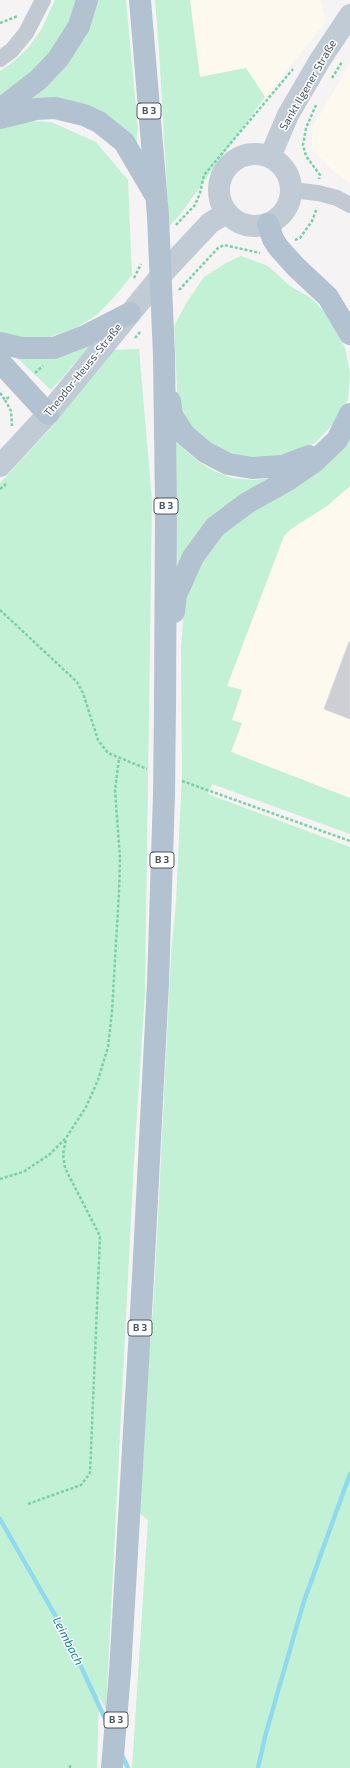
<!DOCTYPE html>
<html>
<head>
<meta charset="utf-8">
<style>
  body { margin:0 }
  canvas { display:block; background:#f5f3f3 }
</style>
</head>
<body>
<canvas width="350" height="1768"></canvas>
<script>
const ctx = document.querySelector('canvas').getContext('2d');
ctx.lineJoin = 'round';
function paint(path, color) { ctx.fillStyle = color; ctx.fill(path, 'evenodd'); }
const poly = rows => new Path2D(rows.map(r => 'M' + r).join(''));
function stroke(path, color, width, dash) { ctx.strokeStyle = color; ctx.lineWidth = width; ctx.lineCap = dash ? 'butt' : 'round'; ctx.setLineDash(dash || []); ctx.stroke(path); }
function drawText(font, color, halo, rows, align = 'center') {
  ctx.font = font + ' "Exo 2",sans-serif'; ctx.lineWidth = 3; ctx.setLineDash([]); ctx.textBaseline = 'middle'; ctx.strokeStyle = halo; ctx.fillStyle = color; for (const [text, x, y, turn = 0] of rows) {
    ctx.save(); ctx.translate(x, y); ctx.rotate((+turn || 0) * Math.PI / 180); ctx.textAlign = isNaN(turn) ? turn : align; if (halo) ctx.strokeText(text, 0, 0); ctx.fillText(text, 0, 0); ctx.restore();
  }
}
paint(poly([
  [190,0,321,0,326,22,265,97,246,68,200,77],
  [350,64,350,183,330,168,311,149,313,126],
  [350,486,350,798,231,752,242,723,232,720,242,690,227,686,284,536,291,529,327,506]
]), '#fdf9ef');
paint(poly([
  [55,0,80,0,69,27,56,46,32,72,0,95,0,71,13,62,28,48,41,30],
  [96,0,126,0,138,128,136,150,128,140,21,100],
  [155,0,190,0,200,77,246,68,265,97,179,216,169,226,159,50],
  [29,121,51,122,96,142,128,180,132,275,116,295,97,315,77,327,50,337,25,340,0,334,0,129],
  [241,256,268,266,290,286,311,298,333,321,345,348,350,373,348,399,335,422,315,443,291,453,267,458,245,458,223,453,201,441,178,410,174,326,187,302,204,277,226,263],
  [91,345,51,390,15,356],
  [139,349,152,500,145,993,134,1160,106,1709,99,1697,97,1768,0,1768,0,483,49,430,112,350],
  [350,435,350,486,327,506,291,529,284,536,227,686,242,690,232,720,242,723,231,752,350,798,350,834,212,784,208,794,350,847,350,1768,132,1768,148,1520,138,1512,155,1278,171,955,176,902,182,774,181,647,185,597,201,555,222,529],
  [176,437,184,449,199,462,214,471,232,478,254,480,278,477,177,569]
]), '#c3f1d5');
stroke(poly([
  [0,1519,67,1636,107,1723],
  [121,1753,128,1768],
  [258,1768,266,1733,304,1601,350,1474]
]), '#90daee', 4.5);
const building = poly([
  [349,642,350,642,350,719,324,709,349,642]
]);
paint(building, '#cdcfd5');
stroke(building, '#d7d9de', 1);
stroke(poly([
  [0,23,18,16],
  [332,78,342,62],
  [316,105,306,128,303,145,306,156,320,175,319,179],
  [176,225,195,205,200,193,204,175,293,69],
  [295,240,300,238,312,221,317,208],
  [134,278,141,264],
  [179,290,218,248,224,245,260,253],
  [135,338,140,332],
  [35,373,43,366],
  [0,393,5,400],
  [9,397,5,400,11,411,12,426],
  [0,489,6,484],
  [0,610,77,682,83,693,98,740,108,753,147,769],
  [182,781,350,841],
  [0,1179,23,1172,49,1155,66,1138,86,1107,98,1080,108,1047,112,1012,119,892,120,858,115,790,119,759],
  [28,1504,81,1485,90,1473,100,1236,65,1168,63,1154,66,1139],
  [70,1768,70,1765]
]), '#7ad0a6', 2.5, [3, 2]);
stroke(poly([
  [0,59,12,50,26,33,43,0],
  [292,190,318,193,337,198,350,205]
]), '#c1cad2', 16);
stroke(poly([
  '219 190a36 36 0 1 1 72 0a36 36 0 1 1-72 0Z',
  [270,157,288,115,320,60,350,15],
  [0,466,48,414,164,272,210,223,226,213]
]), '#c1cbd6', 22);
stroke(poly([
  [140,0,158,216],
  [0,109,38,80,58,59,79,26,87,0],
  [0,118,36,109,55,108,84,115,99,122,124,142,154,193],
  [268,224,273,239,278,247,296,267,328,297,350,334],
  [0,343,21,348,54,348,85,336,130,313],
  [164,356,166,504,165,706],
  [0,362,48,414],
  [170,401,172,415,184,434,205,452,228,464,252,468,283,466,309,456],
  [174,612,176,595,193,557,215,527,247,503,288,480,314,462,337,440,350,414],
  [112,1768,120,1672,143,1277,158,983,164,794]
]), '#b3c2d1', 22);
stroke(poly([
  [158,216,164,356],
  [164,794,165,706]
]), '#b3c2d1', 22);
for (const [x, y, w] of [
  [149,111,24],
  [166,506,24],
  [162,860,24],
  [140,1328,24],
  [116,1720,24]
]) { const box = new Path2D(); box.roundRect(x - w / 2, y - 8, w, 16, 3); ctx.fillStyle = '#fff'; ctx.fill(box); stroke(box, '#4a5661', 1); }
drawText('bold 10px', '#4a5661', null, [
  ["B 3",149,111],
  ["B 3",166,506],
  ["B 3",162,860],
  ["B 3",140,1328],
  ["B 3",116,1720]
]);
drawText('11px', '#4a5661', '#fff', [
  ["Sankt Ilgener Straße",308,85,-60],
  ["Theodor-Heuss-Straße",83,370,-51]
]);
drawText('italic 12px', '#0c7c9b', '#fff', [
  ["Leimbach",68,1641,63]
]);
</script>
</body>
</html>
